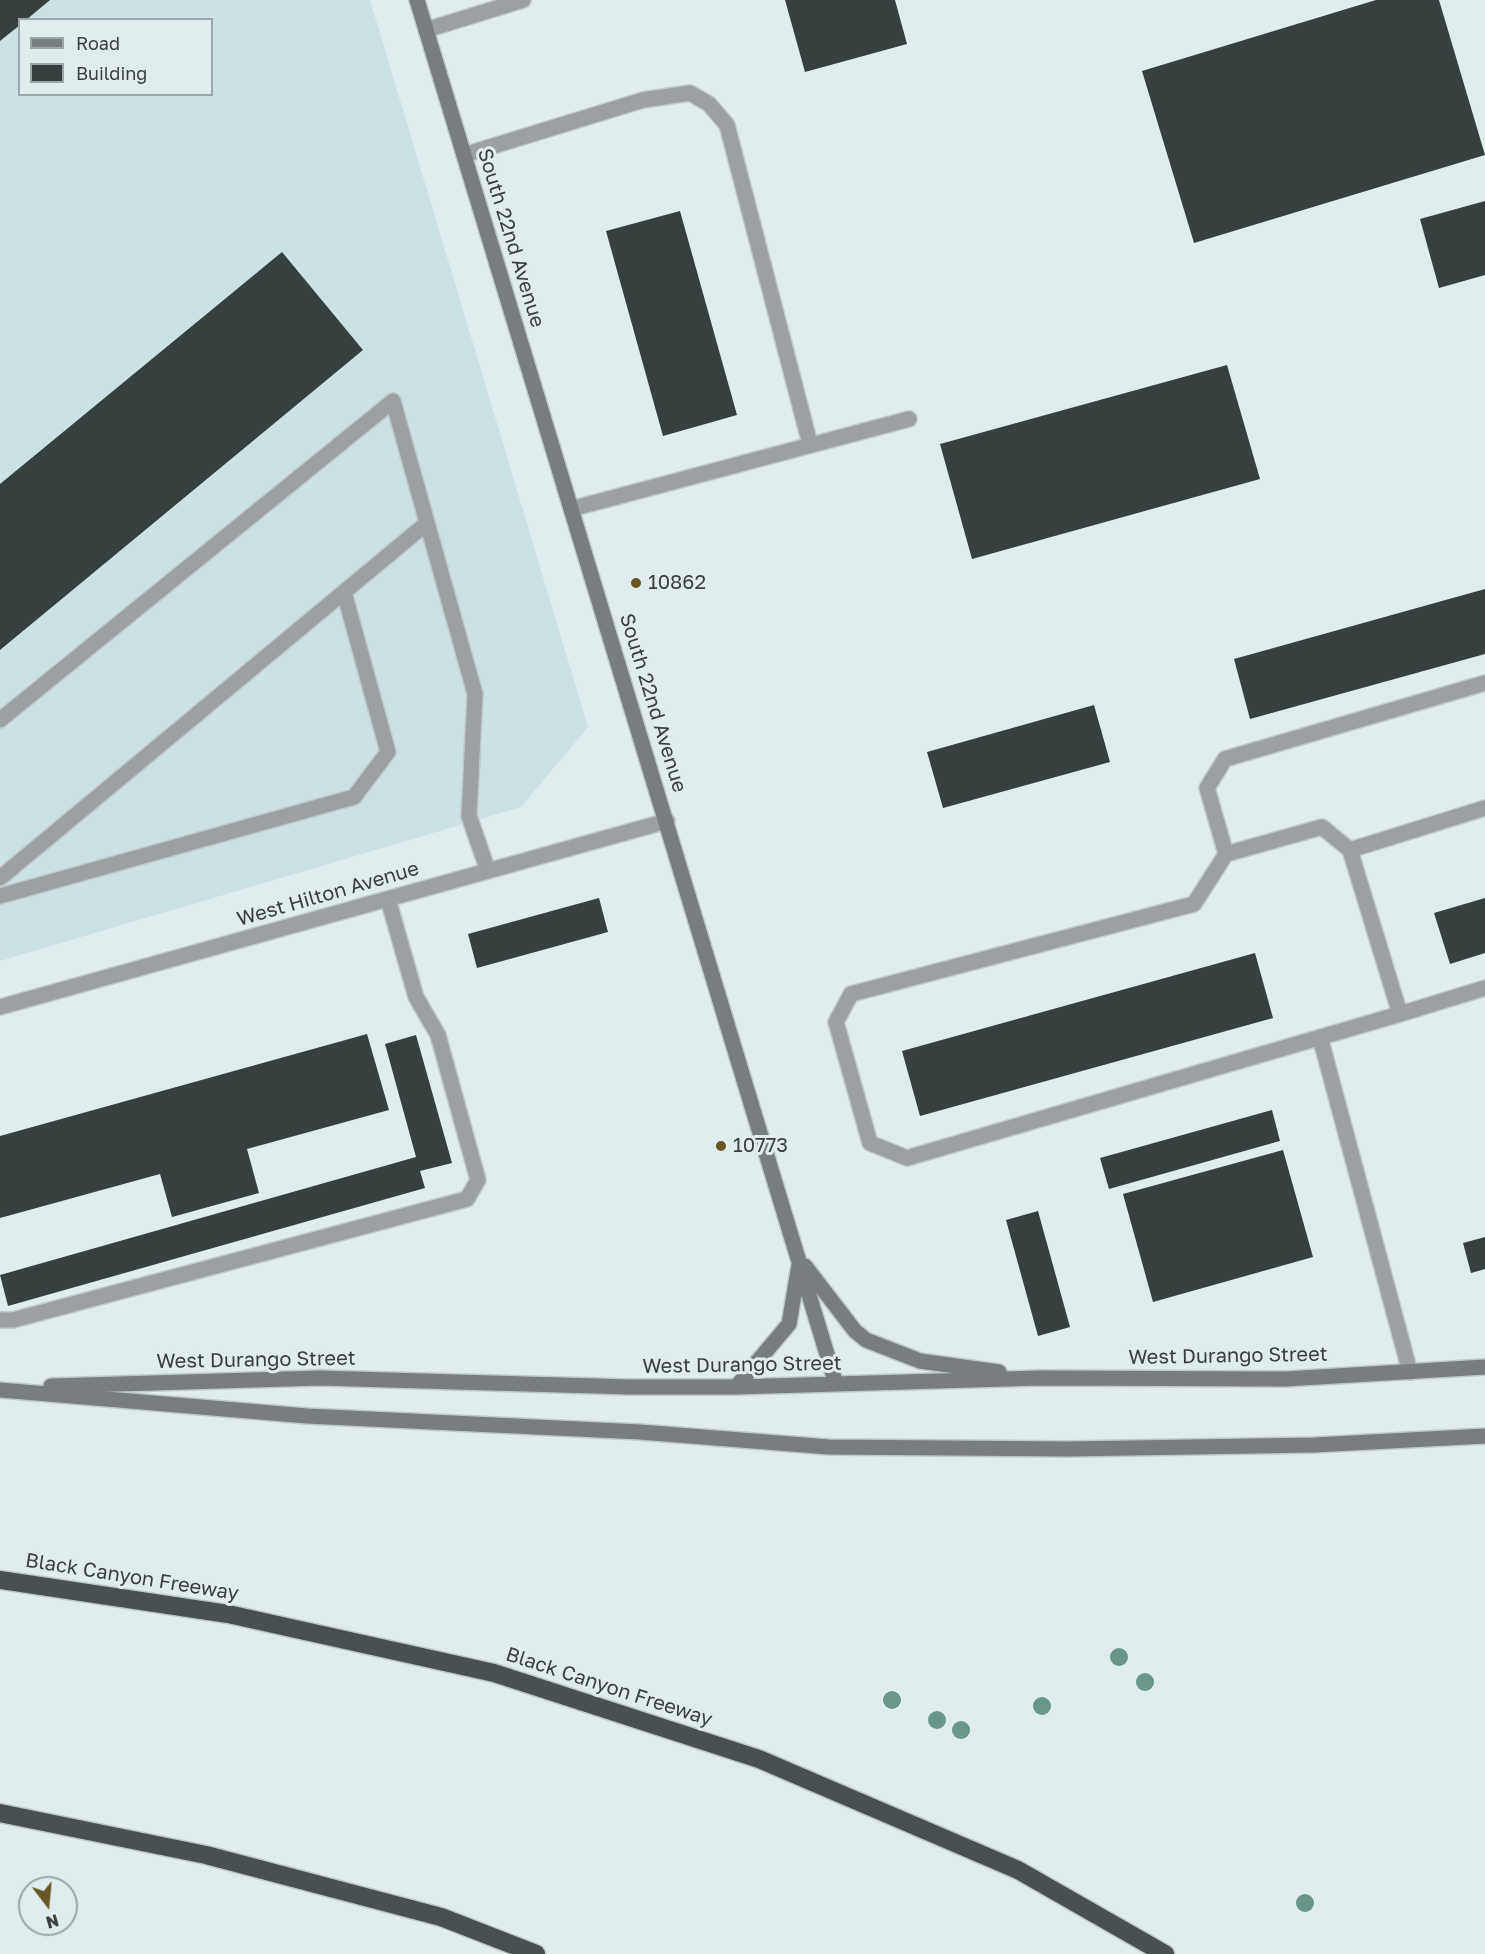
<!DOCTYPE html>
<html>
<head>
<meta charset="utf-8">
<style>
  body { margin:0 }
  #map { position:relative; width:1485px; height:1954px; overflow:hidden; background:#e0ecee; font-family:"Golos Text",sans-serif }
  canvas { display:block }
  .legend { position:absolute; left:18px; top:18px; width:195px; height:78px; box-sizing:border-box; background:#e0ecee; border:2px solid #9da6a8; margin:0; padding:8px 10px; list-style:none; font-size:18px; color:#393e3f }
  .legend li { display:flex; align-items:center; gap:12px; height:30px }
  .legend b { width:30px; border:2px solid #9da6a8 }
  .north { position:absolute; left:18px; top:1876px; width:60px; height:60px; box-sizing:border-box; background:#e0ecee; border:2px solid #9da6a8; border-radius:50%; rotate:164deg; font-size:16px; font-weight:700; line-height:24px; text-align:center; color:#393e3f }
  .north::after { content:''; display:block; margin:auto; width:21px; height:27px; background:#685724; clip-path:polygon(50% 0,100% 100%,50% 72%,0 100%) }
</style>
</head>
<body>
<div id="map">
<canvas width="1485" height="1954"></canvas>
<ul class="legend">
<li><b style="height:8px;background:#787d81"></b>Road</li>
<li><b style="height:16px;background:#36403e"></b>Building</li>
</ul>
<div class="north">N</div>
</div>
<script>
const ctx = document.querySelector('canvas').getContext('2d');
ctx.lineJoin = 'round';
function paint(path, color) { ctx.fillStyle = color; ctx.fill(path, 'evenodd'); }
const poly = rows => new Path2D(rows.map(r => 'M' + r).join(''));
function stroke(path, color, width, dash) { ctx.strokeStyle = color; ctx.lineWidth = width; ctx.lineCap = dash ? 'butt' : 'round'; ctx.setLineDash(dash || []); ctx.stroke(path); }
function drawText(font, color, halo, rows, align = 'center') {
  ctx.font = font + ' "Golos Text",sans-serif'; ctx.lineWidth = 6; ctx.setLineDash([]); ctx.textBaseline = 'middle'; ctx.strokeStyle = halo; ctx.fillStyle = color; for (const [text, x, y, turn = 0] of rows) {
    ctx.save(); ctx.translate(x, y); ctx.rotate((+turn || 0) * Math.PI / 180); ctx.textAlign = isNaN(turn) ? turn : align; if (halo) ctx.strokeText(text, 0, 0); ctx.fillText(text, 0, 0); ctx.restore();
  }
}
paint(poly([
  [0,0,370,0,588,727,521,807,0,961],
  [20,20,212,20,212,94,20,94]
]), '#cce1e4');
paint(poly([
  [0,0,50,0,26,20,20,20,20,25,0,41],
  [785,0,895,0,907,44,805,72],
  [1376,0,1439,0,1485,155,1194,243,1142,71],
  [1485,201,1485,275,1439,288,1420,219],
  [680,211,737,415,663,436,606,231],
  [282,252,363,350,0,650,0,484],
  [1227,365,1260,479,972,559,940,444],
  [1485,589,1485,654,1250,719,1234,659],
  [1094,705,1110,762,943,808,927,752],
  [599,898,608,932,477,968,468,934],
  [1485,898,1485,953,1450,964,1434,913],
  [1255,953,1273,1018,920,1116,902,1051],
  [367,1034,389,1110,247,1149,259,1193,172,1217,160,1174,0,1218,0,1136],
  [416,1035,452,1163,420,1171,425,1188,8,1306,0,1275,416,1157,385,1044],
  [1272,1110,1280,1141,1109,1189,1100,1158],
  [1283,1150,1313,1257,1153,1302,1123,1194],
  [1038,1211,1070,1327,1038,1336,1006,1220],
  [1485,1237,1485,1269,1471,1273,1463,1243]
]), '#36403e');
const lane = poly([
  [426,30,523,0],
  [464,155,643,100,690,93,709,104,727,125,810,444],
  [571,509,909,419],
  [1485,683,1225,759,1207,788,1226,854,1194,904,851,994,836,1022,870,1143,907,1158,1400,1014,1350,850,1485,808],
  [0,720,393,401,475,694,469,816,488,871],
  [1226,854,1322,827,1350,850],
  [0,878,427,523],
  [0,896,354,797,388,752,344,592],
  [1400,1014,1485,988],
  [1320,1037,1410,1372],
  [0,1320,13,1320,467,1199,478,1180,438,1035,416,997,388,899]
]);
const street = poly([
  [0,1007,667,821]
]);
const secondary = poly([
  [417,0,836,1384],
  [805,1266,855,1331,866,1340,920,1361,999,1372],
  [51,1386,320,1378,629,1387,736,1387,1039,1378,1286,1379,1485,1367],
  [736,1387,789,1324,799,1265],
  [0,1390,307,1416,640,1432,829,1447,1069,1449,1314,1445,1485,1436]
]);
const highway = poly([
  [0,1580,228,1614,494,1673,759,1759,1018,1870,1165,1954],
  [0,1813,206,1855,441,1917,536,1954]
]);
stroke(lane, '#bfc9cb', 18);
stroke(street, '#bfc9cb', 18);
stroke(secondary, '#bfc9cb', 18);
stroke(highway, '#bfc9cb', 21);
stroke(lane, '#9ca0a3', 15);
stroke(street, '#9ca0a3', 15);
stroke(secondary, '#787d81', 15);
stroke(highway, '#485054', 18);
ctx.fillStyle = '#689688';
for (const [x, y] of [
  [1119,1657],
  [1145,1682],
  [892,1700],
  [1042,1706],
  [937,1720],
  [961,1730],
  [1305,1903]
]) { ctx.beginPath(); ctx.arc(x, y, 9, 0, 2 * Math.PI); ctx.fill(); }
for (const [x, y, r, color] of [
  [636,583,6,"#685724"],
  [721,1146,6,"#685724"]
]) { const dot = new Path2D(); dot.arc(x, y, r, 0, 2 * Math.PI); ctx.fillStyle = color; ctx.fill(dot); stroke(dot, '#e0ecee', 2); }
drawText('20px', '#393e3f', '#e0ecee', [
  ["South 22nd Avenue",511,238,73],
  ["South 22nd Avenue",653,703,73],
  ["West Hilton Avenue",328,894,-16],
  ["West Durango Street",1228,1356,-1],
  ["West Durango Street",256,1360,-1],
  ["West Durango Street",742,1365,-1],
  ["Black Canyon Freeway",132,1577,9],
  ["Black Canyon Freeway",609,1687,18]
]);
drawText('20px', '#393e3f', '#e0ecee', [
  ["10862",648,583],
  ["10773",733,1146]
], 'left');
</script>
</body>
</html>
